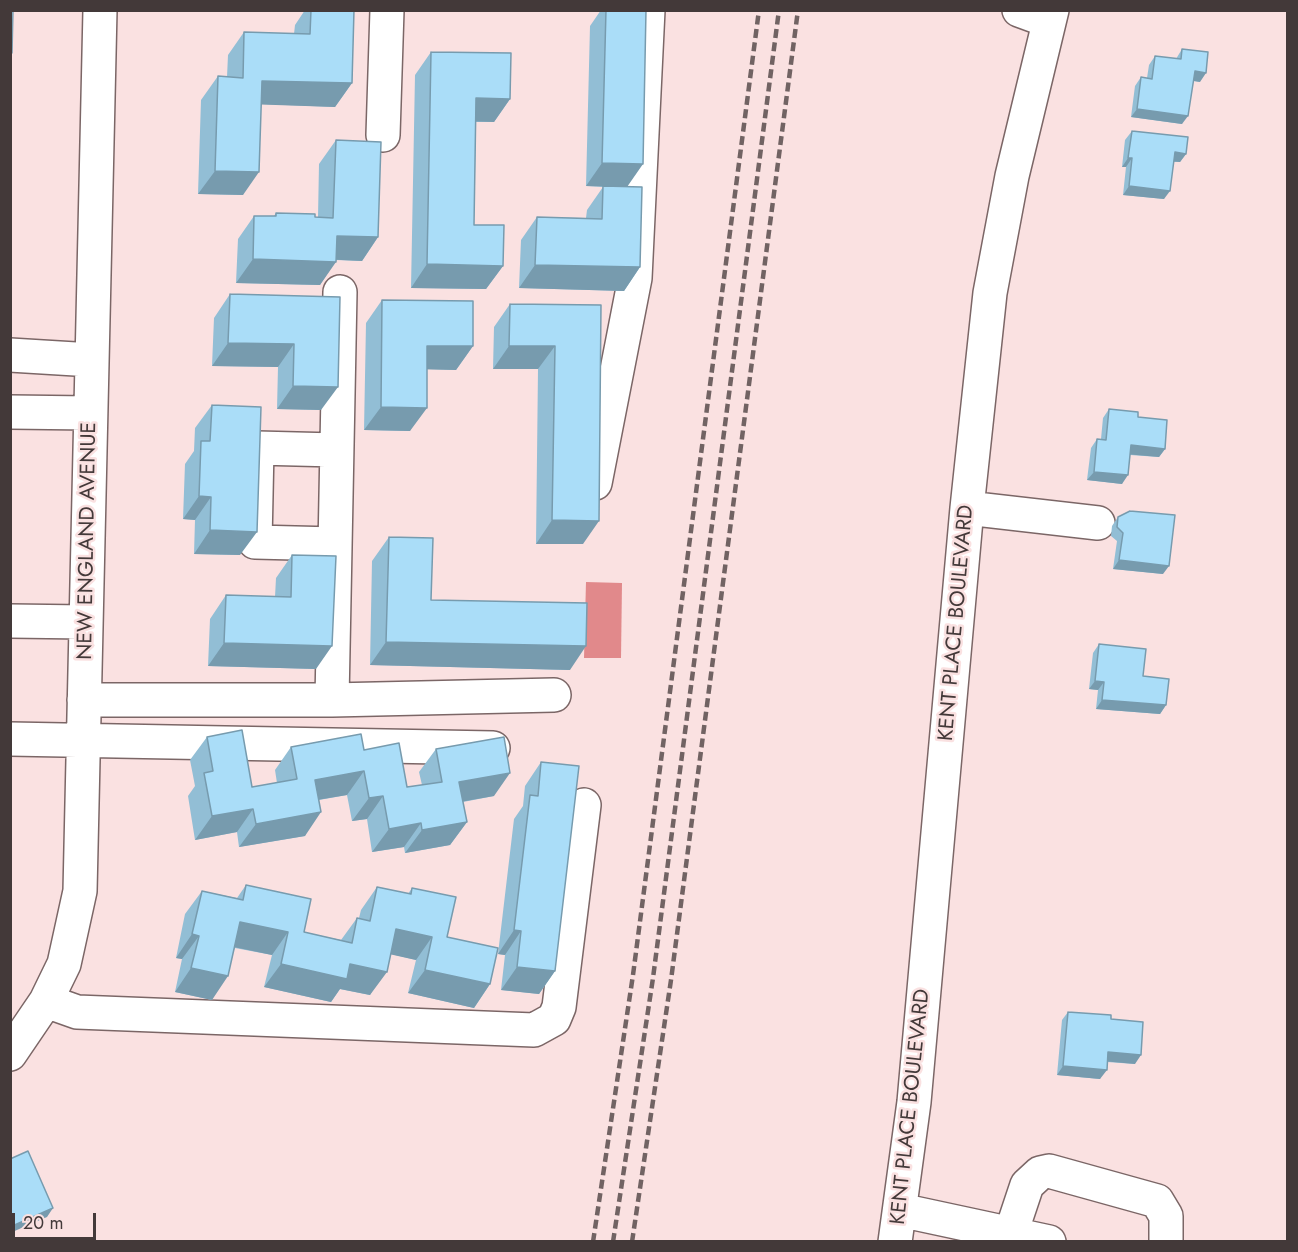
<!DOCTYPE html>
<html>
<head>
<meta charset="utf-8">
<style>
  body { margin:0 }
  #map { position:relative; width:1298px; height:1252px; overflow:hidden; background:#fae1e1; font-family:Jost,sans-serif }
  canvas { display:block }
  .frame { position:absolute; inset:0; border:12px solid #433939; pointer-events:none }
  .scale { position:absolute; left:12px; top:1213px; width:84px; height:27px; box-sizing:border-box; border:3px solid #433939; border-top:0; padding-left:8px; font-size:18px; line-height:21px; white-space:nowrap; color:#433939; -webkit-text-stroke:4px #fae1e1; paint-order:stroke }
</style>
</head>
<body>
<div id="map">
<canvas width="1298" height="1252"></canvas>
<div class="frame"></div>
<div class="scale">20 m</div>
</div>
<script>
const ctx = document.querySelector('canvas').getContext('2d');
ctx.lineJoin = 'round';
function paint(path, color) { ctx.fillStyle = color; ctx.fill(path, 'evenodd'); }
const poly = rows => new Path2D(rows.map(r => 'M' + r).join(''));
function stroke(path, color, width, dash) { ctx.strokeStyle = color; ctx.lineWidth = width; ctx.lineCap = dash ? 'butt' : 'round'; ctx.setLineDash(dash || []); ctx.stroke(path); }
function drawText(font, color, halo, rows, align = 'center') {
  ctx.font = font + ' Jost,sans-serif'; ctx.lineWidth = 5; ctx.setLineDash([]); ctx.textBaseline = 'middle'; ctx.strokeStyle = halo; ctx.fillStyle = color; for (const [text, x, y, turn = 0] of rows) {
    ctx.save(); ctx.translate(x, y); ctx.rotate((+turn || 0) * Math.PI / 180); ctx.textAlign = isNaN(turn) ? turn : align; if (halo) ctx.strokeText(text, 0, 0); ctx.fillText(text, 0, 0); ctx.restore();
  }
}
paint(poly([
  [586,582,622,583,621,658,584,658]
]), '#e1898b');
const minor = poly([
  [1019,10,1049,21],
  [383,135,387,10],
  [10,355,92,360],
  [10,412,90,413],
  [595,483,635,278,648,10],
  [967,508,1098,523],
  [335,544,255,542,257,448,336,450],
  [10,621,86,622],
  [84,700,332,700,554,695],
  [332,700,340,292],
  [10,739,493,748],
  [46,1001,77,1012,534,1030,554,1019,559,1007,584,805],
  [10,1054,46,1001,64,964,80,891,100,10],
  [900,1210,1049,1242],
  [1011,1233,1027,1185,1040,1173,1049,1171,1157,1201,1166,1216,1166,1242],
  [895,1242,914,1102,967,508,990,293,1012,176,1052,10]
]);
stroke(minor, '#7b6666', 36);
stroke(minor, '#fff', 33);
stroke(poly([
  [593,1242,633,975,759,10],
  [613,1242,653,978,779,10],
  [632,1242,671,980,798,10]
]), '#716363', 4.5, [9, 4.5]);
paint(poly([
  [305,10,354,10,352,83,335,107,261,104,243,195,198,194,201,100,218,76,227,77,228,55,244,32,294,34,295,25],
  [601,10,646,10,627,187,640,267,624,291,519,288,521,240,537,217,586,218,587,210,603,187,586,186,590,26],
  [1182,49,1200,82,1193,81,1182,124,1131,117,1135,86,1141,77,1147,78,1149,65,1155,56,1176,59],
  [431,52,510,99,494,122,476,122,474,225,503,266,486,289,411,288,415,75],
  [1132,131,1186,154,1180,162,1174,162,1164,199,1123,195,1126,167,1122,167,1125,140],
  [336,140,378,237,362,261,336,260,320,285,236,283,238,239,254,216,274,216,276,213,318,217,319,164],
  [230,294,340,297,321,410,277,409,278,367,212,366,214,318],
  [382,300,473,346,456,370,427,369,410,431,364,430,366,323],
  [510,304,601,305,583,544,536,544,538,369,493,369,494,327],
  [212,405,240,555,194,554,195,520,183,519,185,464,194,451,195,428],
  [1109,409,1138,417,1165,449,1159,457,1130,455,1122,484,1087,480,1091,448,1097,439,1101,439,1103,418],
  [1118,517,1163,574,1113,569,1117,541,1111,536,1112,526],
  [389,537,431,600,570,670,370,665,372,561],
  [292,555,316,669,208,666,210,619,226,595,275,597,276,578],
  [1099,644,1143,676,1166,705,1160,714,1096,709,1098,690,1089,689,1093,653],
  [207,737,252,787,277,783,275,770,291,747,364,750,407,787,422,785,419,772,436,749,494,796,463,802,467,822,450,845,405,853,404,847,372,852,367,819,352,821,347,795,319,800,305,836,239,847,237,832,195,840,188,796,195,786,190,760],
  [541,762,555,971,539,994,501,990,505,955,498,954,514,819,523,806,525,786],
  [246,885,304,932,341,940,357,918,359,918,361,910,377,887,408,894,412,888,447,937,490,984,474,1008,408,993,416,960,391,954,370,995,340,989,331,1002,264,987,272,955,235,948,212,1000,175,992,182,959,176,958,185,914,202,891,237,898],
  [1068,1012,1111,1019,1135,1064,1107,1062,1100,1079,1057,1075,1062,1020]
]), '#92bed5');
paint(poly([
  [1195,71,1206,73,1200,82,1189,80],
  [262,81,352,83,335,107,246,104],
  [476,98,510,99,494,122,460,121],
  [1137,109,1188,116,1182,124,1131,117],
  [1175,152,1186,154,1180,162,1169,161],
  [1128,158,1132,158,1126,167,1122,167],
  [602,163,643,164,627,187,586,186],
  [215,171,259,172,243,195,198,194],
  [1129,186,1170,191,1164,199,1123,195],
  [337,236,378,237,362,261,321,259],
  [253,259,336,262,320,285,236,283],
  [427,264,503,266,486,289,411,288],
  [535,265,640,267,624,291,519,288],
  [228,343,294,344,278,367,212,366],
  [427,346,473,346,456,370,411,369],
  [509,346,555,346,538,369,493,369],
  [293,386,338,387,321,410,277,409],
  [381,407,427,408,410,431,364,430],
  [1131,445,1165,449,1159,457,1125,454],
  [1094,472,1128,475,1122,484,1087,480],
  [199,496,211,497,195,520,183,519],
  [552,520,599,521,583,544,536,544],
  [210,530,257,532,240,555,194,554],
  [1119,560,1169,566,1163,574,1113,569],
  [386,642,586,646,570,670,370,665],
  [224,643,332,646,316,669,208,666],
  [1095,681,1104,682,1098,690,1089,689],
  [1102,700,1166,705,1160,714,1096,709],
  [364,771,347,795,299,803,315,780],
  [510,773,494,796,443,805,459,782],
  [383,796,367,819,352,821,369,798],
  [253,809,237,832,195,840,212,816],
  [321,812,305,836,239,847,256,824],
  [467,822,450,845,405,853,422,830],
  [421,823,404,847,372,852,389,829],
  [240,922,288,932,272,955,224,945],
  [396,929,432,937,416,960,380,952],
  [514,930,521,931,505,955,498,954],
  [192,934,199,936,182,959,176,958],
  [281,964,350,964,387,972,370,995,340,989,331,1002,264,987],
  [517,967,555,971,539,994,501,990],
  [191,968,228,976,212,1000,175,992],
  [425,970,490,984,474,1008,408,993],
  [1108,1052,1141,1055,1135,1064,1102,1061],
  [1063,1066,1107,1070,1100,1079,1057,1075],
  [53,1208,47,1217,10,1233,10,1227]
]), '#779bae');
const building = poly([
  [10,10,13,10,12,53,10,53,10,10],
  [311,10,354,10,352,83,262,81,259,172,215,171,218,76,243,78,244,32,310,34,311,10],
  [606,10,646,10,643,164,602,163,606,10],
  [1182,49,1208,52,1206,73,1195,71,1188,116,1137,109,1141,77,1152,79,1155,56,1181,59,1182,49],
  [431,52,511,53,510,99,476,98,474,225,504,225,503,266,427,264,431,52],
  [1132,131,1188,137,1186,154,1175,152,1170,191,1129,186,1132,158,1128,158,1132,131],
  [336,140,381,142,378,237,337,236,336,262,253,259,254,216,276,216,276,213,315,214,315,217,333,218,336,140],
  [603,186,642,187,640,267,535,265,537,217,602,219,603,186],
  [230,294,340,297,338,387,293,386,294,344,228,343,230,294],
  [382,300,473,301,473,346,427,346,427,408,381,407,382,300],
  [510,304,601,305,599,521,552,520,555,346,509,346,510,304],
  [212,405,261,407,257,532,210,530,211,497,199,496,201,441,210,441,212,405],
  [1109,409,1138,412,1138,417,1167,420,1165,449,1131,445,1128,475,1094,472,1097,439,1106,440,1109,409],
  [1130,511,1175,515,1169,566,1119,560,1123,533,1117,527,1118,517,1130,511],
  [389,537,433,538,431,600,587,603,586,646,386,642,389,537],
  [292,555,336,556,332,646,224,643,226,595,291,597,292,555],
  [1099,644,1146,649,1143,676,1169,679,1166,705,1102,700,1104,682,1095,681,1099,644],
  [242,730,252,787,297,779,291,747,361,734,364,750,399,743,407,787,442,782,436,749,504,737,510,773,459,782,467,822,422,830,421,823,389,829,383,796,369,798,364,771,315,780,321,812,256,824,253,809,212,816,204,773,213,771,207,737,242,730],
  [541,762,579,766,555,971,517,967,521,931,514,930,530,795,538,796,541,762],
  [246,885,311,899,304,932,352,943,357,918,370,921,377,887,411,894,412,888,456,897,447,937,498,948,490,984,425,970,432,937,396,929,387,972,350,964,347,979,281,964,288,932,240,922,228,976,191,968,199,936,192,934,202,891,243,900,246,885],
  [1068,1012,1111,1015,1111,1019,1143,1022,1141,1055,1108,1052,1107,1070,1063,1066,1068,1012],
  [28,1151,53,1208,10,1227,10,1159,28,1151]
]);
paint(building, '#aaddf8');
stroke(building, '#779bae', 1.5);
drawText('21px', '#433939', '#fae1e1', [
  ["NEW ENGLAND AVENUE",88,541,-89],
  ["KENT PLACE BOULEVARD",957,623,-85],
  ["KENT PLACE BOULEVARD",911,1107,-84]
]);
</script>
</body>
</html>
